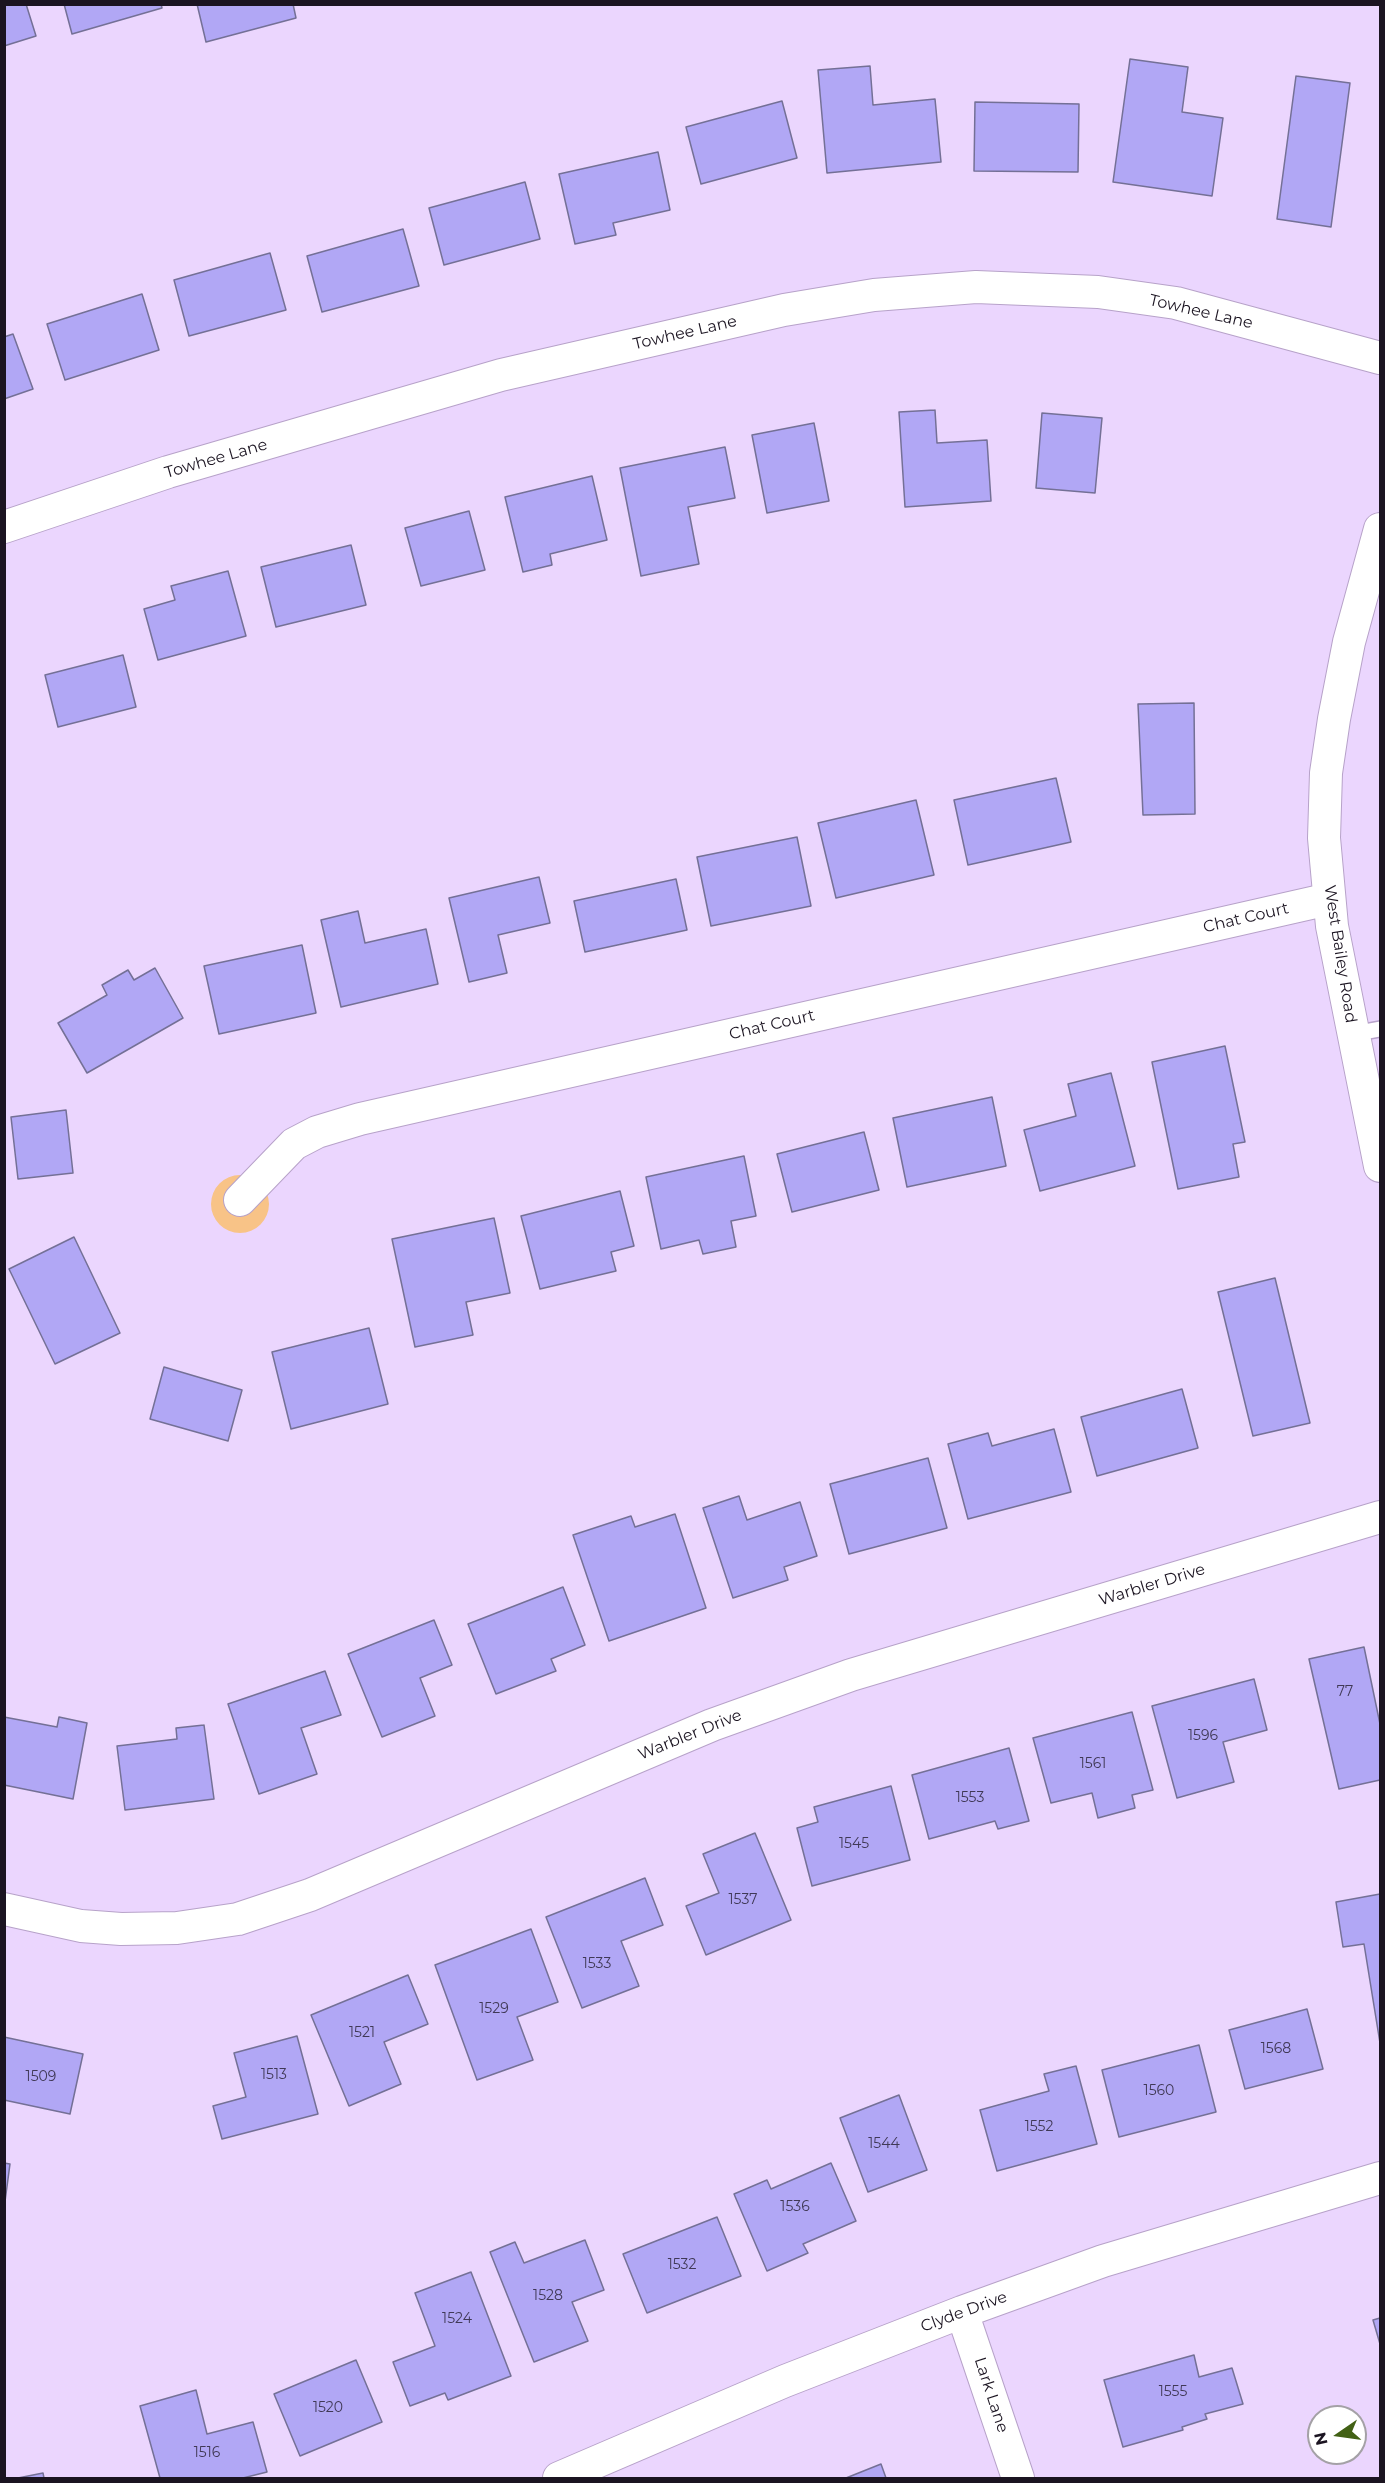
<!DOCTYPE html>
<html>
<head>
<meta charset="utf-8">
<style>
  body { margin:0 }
  #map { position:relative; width:1385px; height:2483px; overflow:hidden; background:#ebd6fe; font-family:Montserrat,sans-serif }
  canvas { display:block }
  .frame { position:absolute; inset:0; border:6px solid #1b1421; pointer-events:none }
  .north { position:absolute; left:1307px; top:2405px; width:60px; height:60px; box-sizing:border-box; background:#fff; border:2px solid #a4a1a6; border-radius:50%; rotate:257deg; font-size:16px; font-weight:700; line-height:24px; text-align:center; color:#1b1421 }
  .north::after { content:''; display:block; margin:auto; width:21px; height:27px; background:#426115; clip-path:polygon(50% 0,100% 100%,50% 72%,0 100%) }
</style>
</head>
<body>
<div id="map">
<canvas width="1385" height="2483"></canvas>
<div class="frame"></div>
<div class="north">N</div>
</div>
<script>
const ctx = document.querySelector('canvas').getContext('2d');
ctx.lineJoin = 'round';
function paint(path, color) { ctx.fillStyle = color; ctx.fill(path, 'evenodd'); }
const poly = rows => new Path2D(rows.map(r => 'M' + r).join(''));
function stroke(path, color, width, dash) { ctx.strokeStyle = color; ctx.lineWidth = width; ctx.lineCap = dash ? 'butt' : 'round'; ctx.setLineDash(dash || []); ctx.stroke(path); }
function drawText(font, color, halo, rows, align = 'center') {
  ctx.font = font + ' Montserrat,sans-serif'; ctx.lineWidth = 6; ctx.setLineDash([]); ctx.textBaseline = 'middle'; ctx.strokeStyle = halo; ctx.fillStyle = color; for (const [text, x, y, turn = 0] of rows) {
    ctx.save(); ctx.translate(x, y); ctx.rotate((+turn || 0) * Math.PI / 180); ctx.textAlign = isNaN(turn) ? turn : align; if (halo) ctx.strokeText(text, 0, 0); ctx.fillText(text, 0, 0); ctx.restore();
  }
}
paint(poly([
  '211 1204a29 29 0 1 1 58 0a29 29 0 1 1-58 0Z'
]), '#f8c387');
const building = poly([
  [4,4,26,4,36,36,4,46,4,4],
  [64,4,161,4,162,8,72,34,64,4],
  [197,4,293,4,296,18,206,42,197,4],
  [1130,59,1188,67,1182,112,1223,118,1212,196,1113,182,1130,59],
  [870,66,873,105,935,99,941,162,827,173,818,70,870,66],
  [1296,76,1350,83,1331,227,1277,219,1296,76],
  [782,101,797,158,701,184,686,127,782,101],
  [975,102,1079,104,1078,172,974,171,975,102],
  [658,152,670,210,613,223,616,235,575,244,559,174,658,152],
  [525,182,540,239,444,265,429,208,525,182],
  [403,229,419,286,322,312,307,256,403,229],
  [270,253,286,310,189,336,174,280,270,253],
  [142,294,159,350,65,380,47,324,142,294],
  [13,334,33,389,4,399,4,337,13,334],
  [935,410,937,443,987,440,991,501,905,507,899,412,935,410],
  [1042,413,1102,418,1095,493,1036,488,1042,413],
  [814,423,829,501,767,513,752,435,814,423],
  [725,447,735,498,688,507,699,564,641,576,620,468,725,447],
  [592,476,607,540,550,554,552,565,523,572,505,497,592,476],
  [469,511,485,570,421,586,405,528,469,511],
  [351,545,366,605,276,627,261,567,351,545],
  [228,571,246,636,158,660,144,609,175,600,171,586,228,571],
  [123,655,136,707,58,727,45,675,123,655],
  [1194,703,1195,814,1143,815,1138,704,1194,703],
  [1056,778,1071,842,968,865,954,800,1056,778],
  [916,800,934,875,836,898,818,823,916,800],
  [797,837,811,906,711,926,697,857,797,837],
  [539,877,550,923,498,935,507,973,469,982,449,898,539,877],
  [676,879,687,930,585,952,574,901,676,879],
  [358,911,365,943,426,929,438,984,341,1007,321,920,358,911],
  [302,945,316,1013,219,1034,204,966,302,945],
  [155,968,183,1018,87,1073,58,1023,107,995,102,985,128,970,134,980,155,968],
  [1225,1046,1245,1142,1233,1144,1239,1177,1178,1189,1152,1062,1225,1046],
  [1111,1073,1135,1166,1040,1191,1024,1130,1076,1116,1068,1084,1111,1073],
  [992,1097,1006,1166,907,1187,893,1118,992,1097],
  [66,1110,73,1173,18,1179,11,1117,66,1110],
  [864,1132,879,1190,792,1212,777,1154,864,1132],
  [744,1156,756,1216,731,1221,736,1247,703,1254,699,1240,661,1249,646,1177,744,1156],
  [620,1191,634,1246,611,1252,616,1271,540,1289,521,1216,620,1191],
  [494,1218,510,1293,466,1302,473,1335,415,1347,392,1239,494,1218],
  [74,1237,120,1333,55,1364,9,1269,74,1237],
  [1275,1278,1310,1423,1253,1436,1218,1292,1275,1278],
  [369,1328,388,1404,291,1429,272,1352,369,1328],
  [164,1367,242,1390,228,1441,150,1419,164,1367],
  [1182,1389,1198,1448,1097,1476,1081,1417,1182,1389],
  [1054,1429,1071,1492,968,1519,948,1444,988,1433,992,1446,1054,1429],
  [928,1458,947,1528,849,1554,830,1484,928,1458],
  [739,1496,747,1520,800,1502,817,1556,784,1567,788,1580,733,1598,703,1508,739,1496],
  [675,1514,706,1608,609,1641,573,1535,631,1516,635,1527,675,1514],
  [563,1587,585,1645,551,1659,556,1671,496,1694,468,1624,563,1587],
  [434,1620,452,1665,420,1678,435,1716,382,1737,348,1654,434,1620],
  [1364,1647,1380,1724,1380,1780,1339,1789,1309,1659,1364,1647],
  [325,1671,341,1715,301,1728,317,1774,259,1794,228,1704,325,1671],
  [1254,1679,1267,1730,1223,1742,1234,1782,1177,1798,1152,1706,1254,1679],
  [1132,1712,1153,1790,1132,1795,1135,1808,1098,1818,1092,1793,1051,1803,1033,1738,1132,1712],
  [4,1717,57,1727,59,1717,87,1723,73,1799,4,1785,4,1717],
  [204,1725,214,1799,125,1810,117,1746,177,1739,176,1728,204,1725],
  [1009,1748,1029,1821,998,1829,995,1821,929,1839,912,1775,1009,1748],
  [891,1786,910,1860,812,1886,797,1828,818,1822,814,1807,891,1786],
  [755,1833,791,1920,706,1955,686,1906,719,1893,703,1854,755,1833],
  [645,1878,663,1925,621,1941,639,1986,582,2008,546,1917,645,1878],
  [1380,1894,1380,2043,1364,1944,1343,1947,1336,1902,1380,1894],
  [531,1929,558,2002,517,2017,533,2060,477,2080,435,1965,531,1929],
  [408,1975,428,2024,384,2042,401,2084,349,2106,311,2015,408,1975],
  [1307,2009,1323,2069,1245,2089,1229,2030,1307,2009],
  [297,2036,318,2114,222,2139,213,2106,246,2097,234,2053,297,2036],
  [4,2037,83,2054,70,2114,4,2100,4,2037],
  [1199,2045,1216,2112,1119,2137,1102,2070,1199,2045],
  [1076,2066,1097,2144,997,2171,980,2110,1049,2091,1044,2074,1076,2066],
  [899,2095,927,2170,868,2192,840,2118,899,2095],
  [4,2163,10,2164,4,2209,4,2163],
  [831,2163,856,2221,803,2244,808,2253,767,2271,734,2194,767,2180,771,2189,831,2163],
  [717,2217,741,2276,647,2313,623,2254,717,2217],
  [585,2240,604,2290,572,2302,588,2341,534,2362,490,2252,515,2242,524,2263,585,2240],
  [471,2272,511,2376,448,2400,445,2393,410,2406,393,2362,435,2346,415,2293,471,2272],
  [1380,2318,1380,2344,1373,2320,1380,2318],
  [1194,2355,1199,2377,1232,2368,1243,2404,1205,2414,1207,2419,1182,2427,1183,2430,1123,2447,1104,2380,1194,2355],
  [356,2360,382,2422,300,2456,274,2394,356,2360],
  [196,2390,207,2434,253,2422,267,2472,243,2478,160,2478,140,2406,196,2390],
  [881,2464,886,2478,846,2478,881,2464],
  [43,2473,44,2478,18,2478,43,2473]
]);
paint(building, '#b1a7f5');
stroke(building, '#747096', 1.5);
const lane = poly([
  [1353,1034,1380,1029]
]);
const street = poly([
  [4,527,168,472,501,375,784,310,874,295,976,287,1098,292,1176,303,1380,358],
  [1380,529,1349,642,1334,719,1326,773,1324,838,1332,926,1380,1166],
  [240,1200,294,1144,317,1132,360,1119,1329,899],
  [4,1909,81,1926,121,1929,177,1928,238,1919,310,1895,712,1725,851,1675,1380,1517],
  [962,2312,1018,2478],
  [559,2478,785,2381,962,2312,1103,2261,1380,2178]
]);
stroke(lane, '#b7a2c9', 18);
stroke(street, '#b7a2c9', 34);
stroke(lane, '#fff', 15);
stroke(street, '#fff', 32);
drawText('14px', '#403956', null, [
  ["77",1345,1692],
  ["1596",1203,1736],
  ["1561",1093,1764],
  ["1553",970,1798],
  ["1545",854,1844],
  ["1537",743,1900],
  ["1533",597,1964],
  ["1529",494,2009],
  ["1521",362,2033],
  ["1568",1276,2049],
  ["1513",274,2075],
  ["1509",41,2077],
  ["1560",1159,2091],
  ["1552",1039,2127],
  ["1544",884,2144],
  ["1536",795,2207],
  ["1532",682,2265],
  ["1528",548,2296],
  ["1524",457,2319],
  ["1555",1173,2392],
  ["1520",328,2408],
  ["1516",207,2453]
]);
drawText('16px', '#1b1421', '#fff', [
  ["Towhee Lane",1201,312,13],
  ["Towhee Lane",685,333,-13],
  ["Towhee Lane",216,459,-16],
  ["Chat Court",1246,918,-13],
  ["West Bailey Road",1340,954,81],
  ["Chat Court",772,1025,-13],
  ["Warbler Drive",1152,1585,-17],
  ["Warbler Drive",690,1735,-22],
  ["Clyde Drive",964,2312,-20],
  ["Lark Lane",991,2395,72]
]);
</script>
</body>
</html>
